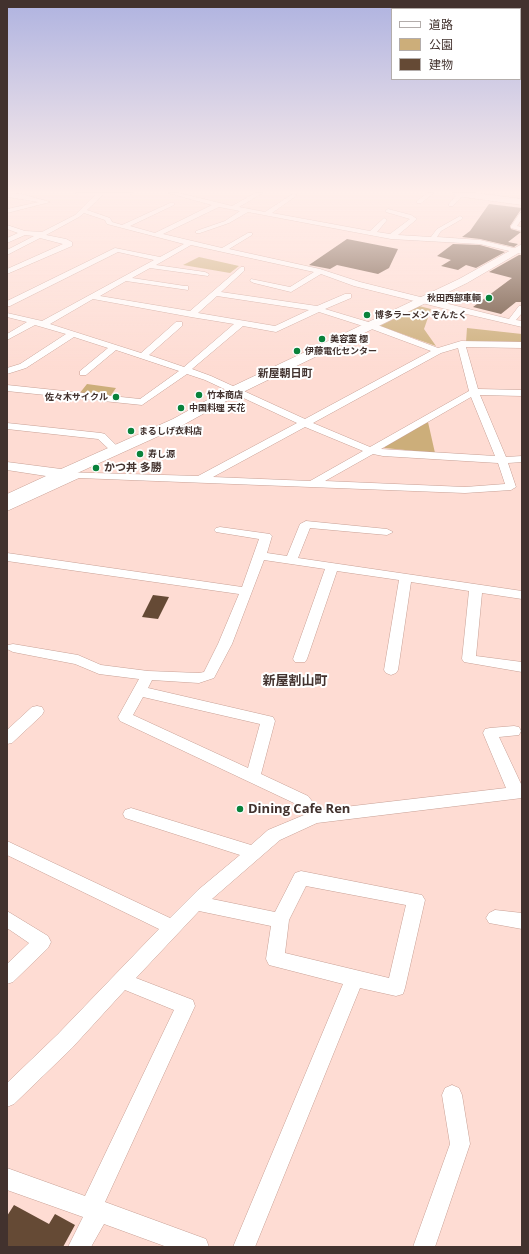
<!DOCTYPE html>
<html>
<head>
<meta charset="utf-8">
<style>
  body { margin:0 }
  #map { position:relative; width:529px; height:1254px; overflow:hidden; background:#fedcd3; font-family:"Open Sans","Noto Sans JP",sans-serif }
  canvas { display:block }
  .frame { position:absolute; inset:0; border:8px solid #42322e; pointer-events:none }
  .legend { position:absolute; left:391px; top:8px; width:130px; height:72px; box-sizing:border-box; background:#fff; border:1px solid #b3adab; margin:0; padding:5px 7px; list-style:none; font-size:12px; color:#42322e }
  .legend li { display:flex; align-items:center; gap:8px; height:20px }
  .legend b { width:20px; border:1px solid #b3adab }
</style>
</head>
<body>
<div id="map">
<canvas width="529" height="1254"></canvas>
<div class="frame"></div>
<ul class="legend">
<li><b style="height:5px;background:#fff"></b>道路</li>
<li><b style="height:11px;background:#ccae7a"></b>公園</li>
<li><b style="height:11px;background:#654a35"></b>建物</li>
</ul>
</div>
<script>
const ctx = document.querySelector('canvas').getContext('2d');
ctx.lineJoin = 'round';
function paint(path, color) { ctx.fillStyle = color; ctx.fill(path, 'evenodd'); }
const poly = rows => new Path2D(rows.map(r => 'M' + r).join(''));
function stroke(path, color, width, dash) { ctx.strokeStyle = color; ctx.lineWidth = width; ctx.lineCap = dash ? 'butt' : 'round'; ctx.setLineDash(dash || []); ctx.stroke(path); }
function drawText(font, color, halo, rows, align = 'center') {
  ctx.font = font + ' "Open Sans","Noto Sans JP",sans-serif'; ctx.lineWidth = 4; ctx.setLineDash([]); ctx.textBaseline = 'middle'; ctx.strokeStyle = halo; ctx.fillStyle = color; for (const [text, x, y, turn = 0] of rows) {
    ctx.save(); ctx.translate(x, y); ctx.rotate((+turn || 0) * Math.PI / 180); ctx.textAlign = isNaN(turn) ? turn : align; if (halo) ctx.strokeText(text, 0, 0); ctx.fillText(text, 0, 0); ctx.restore();
  }
}
paint(poly([
  [199,257,239,266,230,273,183,265],
  [419,306,431,309,424,329,436,346,380,326],
  [467,328,522,334,522,344,466,342],
  [87,384,116,388,109,398,79,394],
  [428,422,435,453,385,448,383,446]
]), '#ccae7a');
paint(poly([
  [489,204,522,208,510,226,511,229,521,232,508,242,518,244,514,247,480,239,462,237,470,231],
  [347,239,398,249,389,268,378,274,337,265,330,269,309,265],
  [453,244,480,245,505,252,476,268,466,265,458,270,441,266,451,260,437,256],
  [519,255,522,255,522,302,516,302,501,314,473,307,512,278,489,272],
  [153,595,169,597,158,619,142,617],
  [14,1205,49,1224,55,1214,75,1225,63,1247,7,1247,7,1216]
]), '#654a35');
const street = poly([
  [7,193,22,194,50,202,7,213,7,209,39,202,7,197,7,193],
  [75,193,133,193,130,195,103,195,87,210,110,218,112,222,122,225,170,203,174,203,174,205,130,226,155,233,212,205,168,193,179,193,232,206,255,193,263,193,239,207,265,212,294,193,297,195,296,196,272,213,370,231,384,218,387,220,377,232,390,234,410,219,386,212,385,211,388,209,411,215,417,219,398,235,431,237,437,229,460,216,463,218,462,219,441,231,437,237,480,240,522,250,522,254,480,244,391,239,248,212,229,223,200,233,196,233,196,231,225,221,240,211,219,207,163,234,222,248,248,233,252,233,252,235,229,249,320,269,360,282,509,319,519,306,522,306,522,313,516,320,522,321,522,327,458,312,354,286,321,274,291,292,254,283,250,281,251,279,290,287,314,272,191,245,156,265,205,272,209,274,208,276,150,268,132,278,185,286,188,286,188,290,126,281,100,296,190,311,241,267,244,267,244,271,221,292,317,306,345,294,351,294,351,298,325,309,375,324,438,348,461,341,522,342,522,348,466,347,478,389,522,390,522,396,480,395,506,457,522,456,522,462,508,463,516,487,511,490,465,493,79,478,7,511,7,504,63,477,59,474,60,472,198,476,297,423,205,380,187,374,142,405,7,391,7,385,140,399,179,371,116,350,86,375,80,375,80,371,108,348,74,337,26,368,7,374,7,368,20,364,66,334,35,325,7,340,7,334,27,322,7,317,7,313,42,321,154,260,118,252,10,306,7,306,7,301,115,248,160,257,184,244,107,224,105,220,84,213,79,217,46,235,66,239,72,242,72,246,7,274,7,269,63,244,40,238,7,255,7,250,34,236,25,235,7,243,7,238,18,233,7,229,7,225,25,231,42,232,75,215,95,195,78,195,75,193],
  [217,296,309,310,275,326,198,313,217,296],
  [93,299,191,317,234,324,184,367,149,355,182,326,182,322,176,322,141,353,50,324,93,299],
  [319,312,369,328,431,351,305,419,211,376,192,369,243,326,276,332,319,312],
  [458,348,469,391,370,447,313,423,441,353,458,348],
  [471,397,495,456,381,449,471,397],
  [305,427,363,451,310,481,213,477,305,427],
  [373,454,383,456,498,463,505,484,465,487,325,481,373,454],
  [427,193,434,193,421,203,417,203,417,201,427,193],
  [458,193,464,194,453,206,449,206,449,204,458,193],
  [522,212,522,219,517,226,522,227,522,231,511,228,511,226,520,213,522,212],
  [7,423,101,433,105,434,120,449,119,451,111,451,98,439,7,429,7,423],
  [306,521,387,529,393,532,387,535,310,528,298,558,522,591,522,599,482,593,476,656,522,662,522,672,464,662,462,659,469,591,411,582,398,670,396,673,391,675,386,673,384,670,399,580,337,571,307,659,305,662,295,662,293,659,325,569,264,560,232,644,214,678,199,683,152,680,148,688,273,717,275,721,261,774,308,796,319,810,506,788,483,733,485,729,490,728,514,726,519,727,521,731,519,735,499,737,522,786,522,798,317,823,280,840,212,899,275,912,295,873,301,871,422,895,425,900,405,988,403,994,396,996,360,988,255,1247,233,1247,343,984,269,965,266,959,271,926,199,911,136,978,193,1000,195,1006,105,1202,206,1239,209,1247,167,1247,104,1224,91,1247,68,1247,83,1217,7,1190,7,1168,85,1196,174,1010,125,990,72,1048,14,1104,7,1107,7,1083,58,1034,159,929,7,855,7,841,170,918,198,890,240,855,125,818,123,814,125,810,131,808,251,845,268,830,304,815,296,804,120,721,118,717,139,679,99,674,75,664,13,652,7,649,8,645,13,644,78,655,101,665,148,671,199,673,204,672,218,644,239,594,7,561,7,553,242,587,259,539,216,532,214,530,216,528,220,527,270,534,272,536,267,553,287,556,300,524,306,521],
  [143,697,260,724,248,768,133,715,143,697],
  [306,886,406,905,389,978,285,953,289,920,306,886],
  [37,706,42,707,44,711,42,715,12,743,7,744,7,730,32,707,37,706],
  [495,910,522,913,522,929,489,923,486,918,489,913,495,910],
  [7,911,48,936,51,942,48,948,13,982,7,984,7,964,29,943,7,928,7,911],
  [452,1085,459,1088,462,1095,470,1144,435,1247,413,1247,450,1144,442,1095,445,1088,452,1085]
]);
const secondary = poly([
  [452,193,476,193,522,199,522,205,456,196,452,193],
  [522,244,522,251,467,283,239,394,183,425,7,505,7,494,46,476,7,470,7,462,61,469,173,419,229,388,459,279,522,244]
]);
stroke(street, '#c8a095', 1);
stroke(secondary, '#c8a095', 1);
paint(street, '#fff');
paint(secondary, '#fff');
const sky = ctx.createLinearGradient(0, 0, 0, 369);
sky.addColorStop(0, '#afb3e0');
sky.addColorStop(0.52, '#ffefeb');
sky.addColorStop(1, '#ffefeb00');
ctx.fillStyle = sky;
ctx.fillRect(0, 0, 529, 369);
for (const [x, y, r, color] of [
  [489,298,4,"#09823b"],
  [367,315,4,"#09823b"],
  [322,339,4,"#09823b"],
  [297,351,4,"#09823b"],
  [199,395,4,"#09823b"],
  [116,397,4,"#09823b"],
  [181,408,4,"#09823b"],
  [131,431,4,"#09823b"],
  [140,454,4,"#09823b"],
  [96,468,4,"#09823b"],
  [240,809,4,"#09823b"]
]) { const dot = new Path2D(); dot.arc(x, y, r, 0, 2 * Math.PI); ctx.fillStyle = color; ctx.fill(dot); stroke(dot, '#fff', 1.5); }
drawText('bold 9px', '#42322e', '#fff', [
  ["秋田西部車輌",481,298,"right"],
  ["博多ラーメン ぞんたく",375,315],
  ["美容室 櫻",330,339],
  ["伊藤電化センター",305,351],
  ["竹本商店",207,395],
  ["佐々木サイクル",108,397,"right"],
  ["中国料理 天花",189,408],
  ["まるしげ衣料店",139,431],
  ["寿し源",148,454]
], 'left');
drawText('bold 11px', '#42322e', '#fff', [
  ["新屋朝日町",285,374]
]);
drawText('bold 11px', '#42322e', '#fff', [
  ["かつ丼 多勝",104,468]
], 'left');
drawText('bold 13px', '#42322e', '#fff', [
  ["新屋割山町",295,681]
]);
drawText('bold 13px', '#42322e', '#fff', [
  ["Dining Cafe Ren",248,809]
], 'left');
</script>
</body>
</html>
